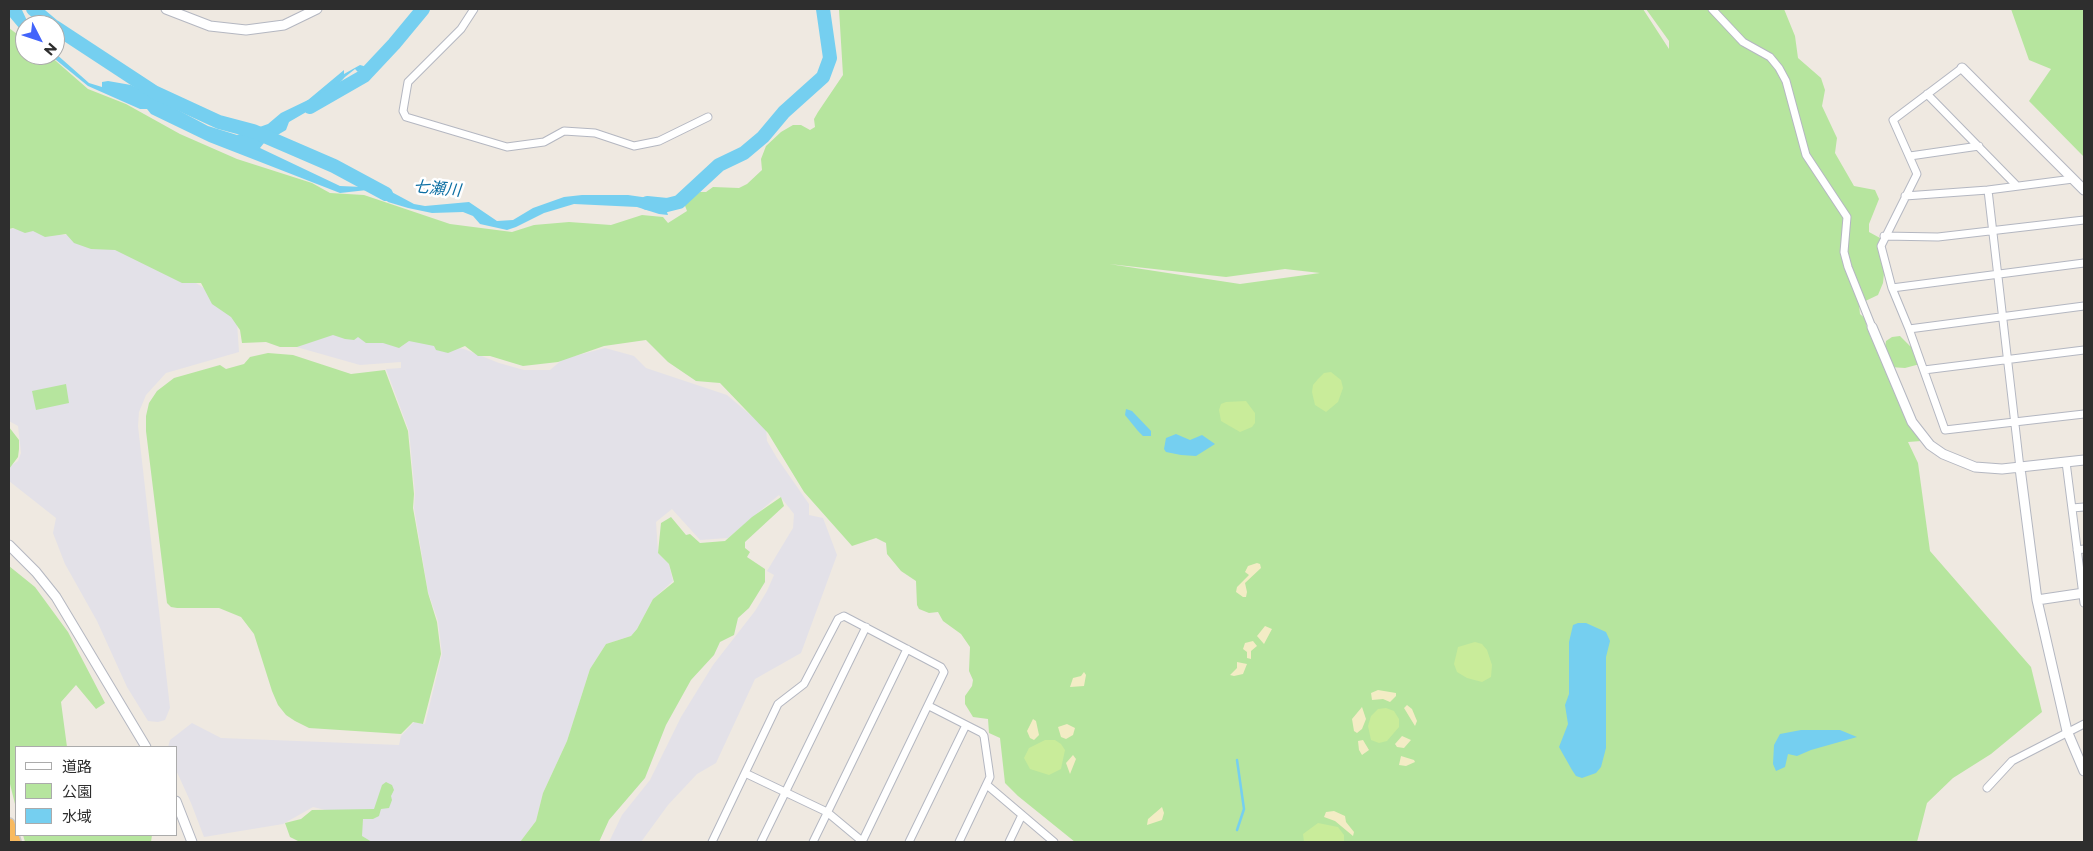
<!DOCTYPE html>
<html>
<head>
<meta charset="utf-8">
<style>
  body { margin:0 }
  #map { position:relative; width:2093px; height:851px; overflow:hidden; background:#efe9e1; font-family:Montserrat,"Noto Sans JP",sans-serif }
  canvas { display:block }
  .frame { position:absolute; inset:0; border:10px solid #2e2e2e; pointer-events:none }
  .legend { position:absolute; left:15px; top:746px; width:162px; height:90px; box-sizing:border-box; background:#fff; border:1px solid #ababab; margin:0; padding:6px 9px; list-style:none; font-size:15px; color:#2e2e2e }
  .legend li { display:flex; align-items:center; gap:10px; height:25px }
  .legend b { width:25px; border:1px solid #ababab }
  .north { position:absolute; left:15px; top:15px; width:50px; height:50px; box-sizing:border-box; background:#fff; border:1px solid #ababab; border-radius:50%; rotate:131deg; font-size:14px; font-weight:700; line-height:20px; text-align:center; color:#2e2e2e }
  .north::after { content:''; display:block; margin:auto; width:18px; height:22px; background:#4264fb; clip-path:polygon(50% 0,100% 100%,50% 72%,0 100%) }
</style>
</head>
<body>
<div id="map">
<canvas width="2093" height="851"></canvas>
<div class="frame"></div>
<ul class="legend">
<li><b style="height:6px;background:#fff"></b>道路</li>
<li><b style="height:14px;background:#b6e59e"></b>公園</li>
<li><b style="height:14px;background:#75cff0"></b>水域</li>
</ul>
<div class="north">N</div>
</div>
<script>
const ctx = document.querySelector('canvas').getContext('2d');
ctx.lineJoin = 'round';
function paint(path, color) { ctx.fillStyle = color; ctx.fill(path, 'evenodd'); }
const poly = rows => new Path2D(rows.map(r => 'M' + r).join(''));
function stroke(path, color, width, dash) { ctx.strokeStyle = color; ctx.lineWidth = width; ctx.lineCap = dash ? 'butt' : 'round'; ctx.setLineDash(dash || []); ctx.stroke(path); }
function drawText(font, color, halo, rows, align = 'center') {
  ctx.font = font + ' Montserrat,"Noto Sans JP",sans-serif'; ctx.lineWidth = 5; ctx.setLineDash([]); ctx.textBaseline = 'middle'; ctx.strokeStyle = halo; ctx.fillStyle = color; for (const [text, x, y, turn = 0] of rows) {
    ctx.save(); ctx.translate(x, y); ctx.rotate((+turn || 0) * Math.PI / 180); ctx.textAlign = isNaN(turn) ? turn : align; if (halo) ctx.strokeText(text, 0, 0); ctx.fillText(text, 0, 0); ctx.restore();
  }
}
paint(poly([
  [26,227,64,235,76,232,196,283,207,290,237,323,239,352,166,373,146,395,139,412,138,426,170,708,165,720,158,722,148,721,127,687,97,621,65,564,53,533,56,518,9,481,9,467,18,461,21,453,18,426,9,421,9,229],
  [302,315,405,339,464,349,499,363,524,370,550,370,563,359,605,348,634,356,646,368,727,395,766,428,767,441,777,458,809,504,809,515,823,518,837,555,801,653,755,679,716,763,697,774,668,805,641,842,609,842,622,815,650,780,681,717,713,665,755,611,767,591,774,575,767,571,793,528,794,514,779,495,728,538,700,540,672,509,656,522,658,553,669,564,673,581,653,599,637,629,631,636,606,644,590,669,567,741,543,793,536,821,520,842,365,842,359,841,363,819,313,807,283,824,204,837,191,803,176,770,176,747,168,747,170,740,192,723,221,738,399,745,401,736,414,722,425,724,442,654,438,621,428,592,414,508,415,493,409,431,386,369,401,368,401,362,360,365,293,346]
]), '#e3e1e8');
paint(poly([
  [839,9,1643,9,1669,49,1669,41,1646,9,1784,9,1795,36,1798,58,1821,78,1825,90,1822,106,1837,138,1835,153,1854,186,1875,190,1879,199,1869,224,1869,232,1880,238,1885,263,1883,283,1878,295,1859,304,1860,314,1868,321,1866,324,1871,338,1885,347,1886,341,1892,337,1900,336,1910,346,1915,347,1920,364,1905,368,1890,367,1900,406,1921,441,1908,442,1918,463,1930,551,2031,667,2042,712,1991,754,1953,778,1927,803,1917,842,1075,842,1018,796,1005,783,1000,738,989,733,988,719,973,717,965,704,965,696,972,686,973,680,969,671,970,647,961,634,943,621,938,612,929,613,919,609,917,605,916,581,901,571,887,554,886,543,876,538,852,546,804,492,768,433,720,383,696,381,668,362,646,340,604,346,558,362,523,366,490,356,478,356,465,346,448,353,436,350,434,346,409,341,399,348,383,343,366,343,358,337,354,340,345,339,333,335,297,347,280,347,266,342,242,343,240,330,231,317,212,304,201,283,182,283,115,250,91,249,74,243,66,234,45,237,33,231,25,233,13,228,9,229,9,28,25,40,25,55,49,55,88,89,126,104,180,134,237,159,312,183,330,193,364,195,450,224,512,232,534,225,569,222,611,225,642,215,663,217,668,223,687,211,684,203,700,192,706,192,713,187,739,188,747,184,762,170,761,159,766,146,781,132,793,125,801,125,810,130,815,127,814,119,818,112,843,75],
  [1109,264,1226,277,1285,269,1320,273,1240,284],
  [2011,9,2084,9,2084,157,2029,101,2051,69,2029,60],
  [268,353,293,355,351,374,385,370,408,431,414,494,413,508,428,593,437,622,441,654,423,724,413,722,401,734,309,728,295,721,286,715,278,705,272,691,254,634,241,617,219,608,177,608,171,607,167,603,146,431,146,416,149,403,157,391,174,378,220,365,226,369,244,364,250,357],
  [66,384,69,403,36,410,32,391],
  [9,427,19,440,19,449,18,457,9,469],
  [781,497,784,506,745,542,745,548,750,552,747,557,765,569,765,582,749,608,738,618,734,635,720,642,714,655,691,680,666,725,645,778,609,820,599,842,520,842,536,821,543,793,567,741,590,669,606,644,631,636,637,629,653,599,674,582,669,564,658,553,661,523,671,517,686,535,690,534,700,543,725,541,752,517],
  [9,566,35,587,68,632,105,703,96,709,76,685,61,702,67,747,16,747,16,808,9,780],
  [386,782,392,785,394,790,391,796,392,800,389,808,381,809,379,816,373,819,363,819,362,836,372,842,300,842,290,837,285,823,301,819,312,810,374,809,382,785],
  [23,835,152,835,151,842,25,842]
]), '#b6e59e');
paint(poly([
  [1257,563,1260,564,1261,568,1245,583,1247,592,1246,597,1243,597,1236,592,1237,587,1249,575,1245,572,1248,566],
  [1265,626,1272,629,1264,644,1257,636],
  [1253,641,1257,646,1251,651,1251,659,1247,658,1247,652,1243,649,1245,643],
  [1237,662,1247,664,1243,674,1234,676,1230,675,1237,668],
  [1084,672,1086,675,1084,686,1070,687,1073,678,1081,676],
  [1378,690,1396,693,1396,696,1390,702,1383,699,1372,700,1371,693],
  [1407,705,1412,709,1417,721,1415,726,1404,708],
  [1362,707,1366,719,1362,729,1357,733,1354,731,1352,719],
  [1033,719,1036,721,1039,735,1034,740,1030,738,1027,731],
  [1067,724,1075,728,1073,735,1066,739,1061,737,1058,727],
  [1402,736,1411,740,1404,748,1397,747,1395,744],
  [1363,740,1369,750,1362,755,1359,750,1358,741],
  [1073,755,1076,759,1070,774,1066,763],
  [1401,756,1414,760,1415,762,1406,766,1399,765],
  [1162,807,1164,813,1162,820,1147,825,1148,819],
  [1334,811,1345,816,1346,822,1354,832,1353,836,1335,821,1324,817,1326,812]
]), '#f3ecc5');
paint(poly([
  [1331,372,1341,380,1343,388,1338,402,1326,412,1315,405,1312,392,1313,385,1318,379,1324,373],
  [1246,401,1255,413,1255,423,1252,427,1240,432,1221,421,1219,410,1221,404,1226,402],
  [1475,642,1482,644,1487,650,1492,665,1491,677,1482,682,1467,678,1457,672,1454,664,1458,647],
  [1386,708,1394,711,1399,719,1399,727,1387,741,1379,743,1371,740,1368,726,1371,716,1378,709],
  [1045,740,1055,740,1061,744,1065,750,1061,769,1049,775,1030,769,1024,758,1029,748],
  [1318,823,1338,827,1344,835,1344,842,1304,842,1303,834]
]), '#c9ec9a');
paint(poly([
  [9,9,22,10,29,25,25,25,25,35,9,16],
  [55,53,89,83,102,87,102,82,108,81,131,85,208,126,237,135,268,124,281,113,308,100,344,70,344,74,360,65,367,67,376,57,376,62,370,71,380,62,383,62,374,73,369,78,362,69,358,72,355,69,345,77,320,104,289,122,286,130,264,143,260,148,340,186,363,187,373,185,386,189,414,204,425,206,469,202,497,221,513,220,533,208,564,197,582,195,628,195,663,200,668,215,659,214,637,207,574,204,544,213,516,227,507,230,480,224,473,216,463,212,432,213,408,208,388,202,384,198,386,195,367,190,340,193,209,142,151,114,147,109,140,109,88,86,50,55,55,55],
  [1126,409,1132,411,1151,431,1151,436,1143,436,1138,431,1125,415],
  [1176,434,1190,440,1202,435,1215,444,1196,456,1181,455,1166,452,1164,449,1166,438],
  [1578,623,1586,623,1606,632,1610,641,1606,657,1606,748,1601,767,1596,773,1582,778,1576,776,1572,770,1559,747,1568,724,1565,705,1569,694,1569,642,1573,625],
  [1801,730,1840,730,1857,737,1811,750,1797,756,1788,754,1785,767,1776,771,1773,764,1774,745,1780,734]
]), '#75cff0');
stroke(poly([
  [1237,760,1244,809,1237,830]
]), '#75cff0', 2.5);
stroke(poly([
  [33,9,52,25],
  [55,27,154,92,219,122,253,131,334,166,386,194],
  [310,107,364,76,394,44,423,9],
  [647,203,667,205,679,202,719,165,744,153,763,137,784,112,823,77,830,58,823,9]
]), '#75cff0', 14);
const minor = poly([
  [474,9,461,29,408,82,403,111,406,117,507,147,544,142,564,131,595,133,634,146,659,141,708,117],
  [1712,9,1743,42,1770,57,1779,68,1786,81,1806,155,1847,217,1844,252,1848,267,1872,327],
  [1962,68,1893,120,1917,174,1881,246,1892,288,1909,329,2084,306],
  [1927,94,2017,186],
  [1910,156,1979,146],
  [1905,196,1988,190],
  [1884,236,1938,237,2084,220],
  [1892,288,2084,263],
  [1909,329,1945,430,2084,414],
  [1924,370,2084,350],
  [2066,462,2084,603],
  [2020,468,1988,190,2073,179],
  [2072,508,2084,507],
  [2077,550,2084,549],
  [929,706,982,733,984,736,990,777,959,842],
  [745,773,827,812,863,842],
  [987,785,1054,842],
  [1987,788,2012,761,2084,724],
  [712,842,778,704,804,684,838,619,844,616,941,667,944,672,862,842],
  [761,842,866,627],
  [813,842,907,649],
  [909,842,966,725],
  [1009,842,1022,815]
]);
const tertiary = poly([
  [166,9,210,26,246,30,284,25,317,9],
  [1962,68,2084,190],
  [1872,327,1912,422,1930,445,1943,454,1975,467,2002,469,2084,460],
  [2020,468,2037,600,2067,731,2084,771],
  [9,545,36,572,56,597,146,747],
  [2037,600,2084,593],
  [176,801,192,842]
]);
const trunk = poly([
  [9,824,15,842]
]);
stroke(minor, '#b4b7c1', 9);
stroke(tertiary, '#b4b7c1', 11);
stroke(trunk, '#c9c9c9', 14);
stroke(minor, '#fff', 7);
stroke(tertiary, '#fff', 9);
stroke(trunk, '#f8ba60', 11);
drawText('italic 16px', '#0d6fa3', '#fff', [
  ["七瀬川",437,189,5]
]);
</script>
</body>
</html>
